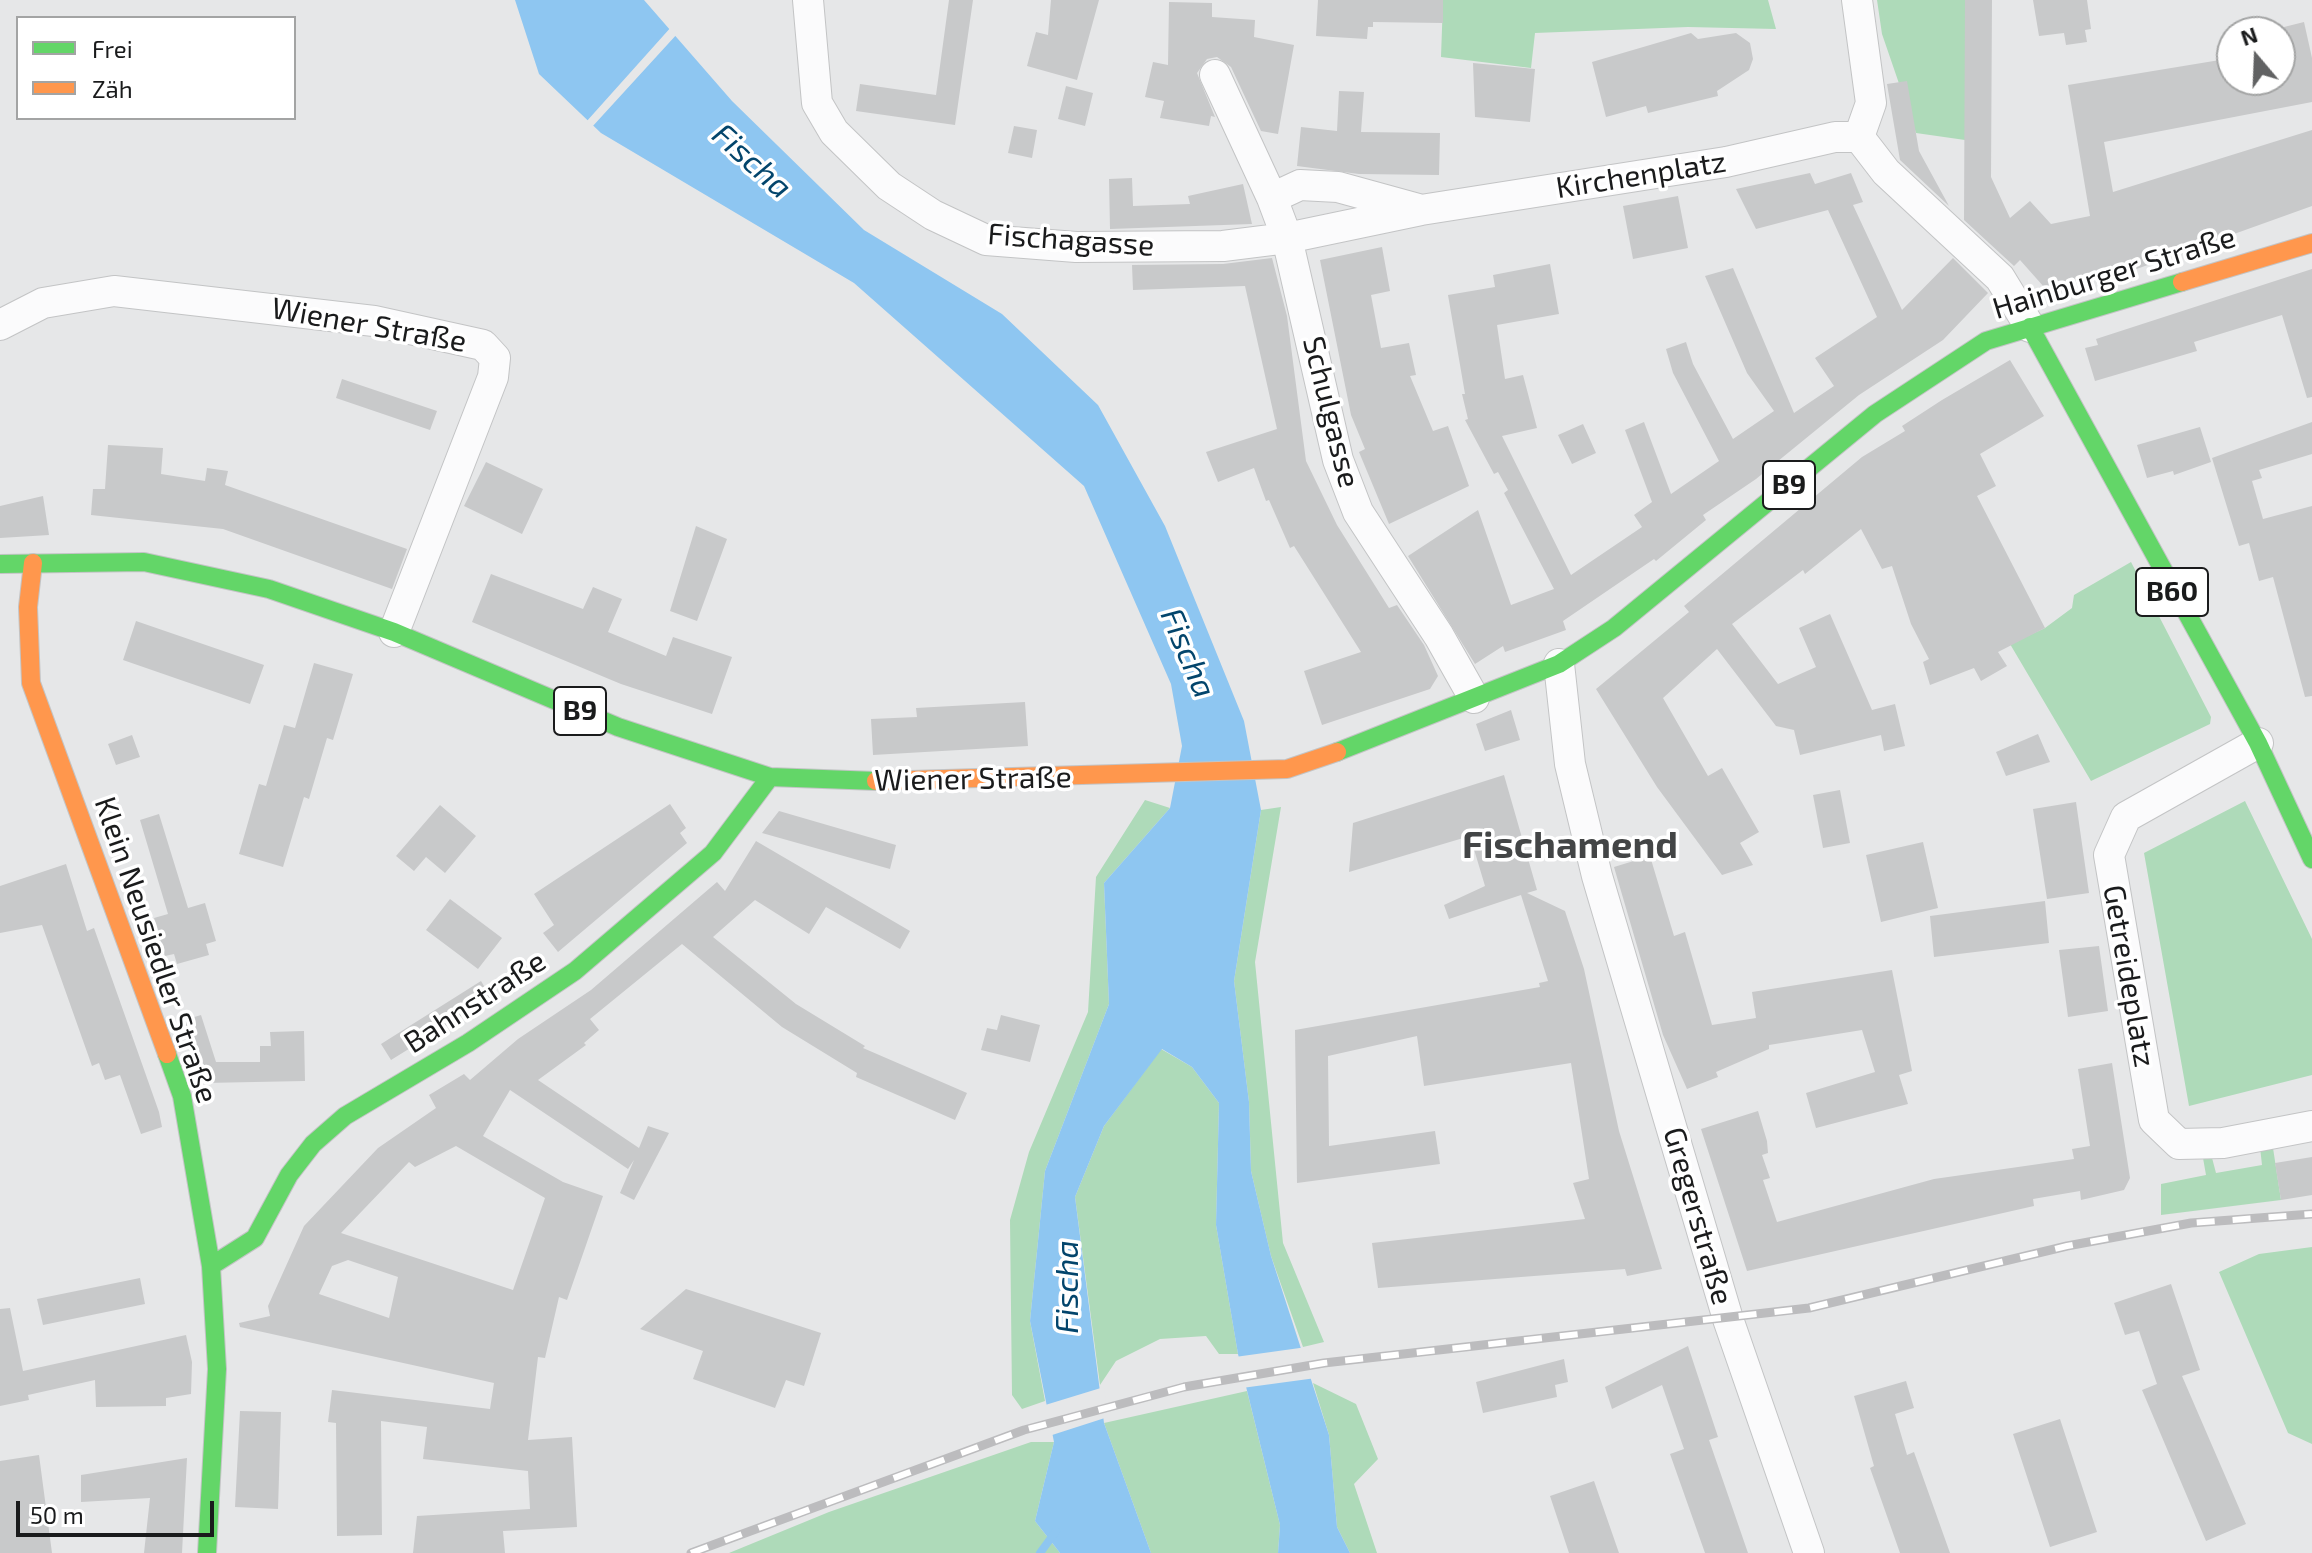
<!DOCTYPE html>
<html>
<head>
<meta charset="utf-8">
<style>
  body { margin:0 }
  #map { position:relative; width:2312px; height:1553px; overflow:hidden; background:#e6e7e8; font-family:"Exo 2",sans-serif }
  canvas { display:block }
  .legend { position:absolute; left:16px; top:16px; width:280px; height:104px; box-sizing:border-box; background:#fff; border:2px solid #a3a4a4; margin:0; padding:10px 14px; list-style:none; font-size:24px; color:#1a1b1c }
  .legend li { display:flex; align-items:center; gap:16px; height:40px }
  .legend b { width:40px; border:2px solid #a3a4a4 }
  .north { position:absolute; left:2216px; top:16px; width:80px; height:80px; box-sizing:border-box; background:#fff; border:2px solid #a3a4a4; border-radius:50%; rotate:341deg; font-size:22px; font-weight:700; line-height:32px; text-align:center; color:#1a1b1c }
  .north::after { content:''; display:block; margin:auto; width:28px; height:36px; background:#616263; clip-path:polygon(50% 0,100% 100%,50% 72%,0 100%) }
  .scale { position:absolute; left:16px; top:1501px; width:198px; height:36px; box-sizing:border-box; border:4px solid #1a1b1c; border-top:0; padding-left:10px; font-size:24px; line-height:28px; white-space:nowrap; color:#1a1b1c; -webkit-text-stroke:6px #fff; paint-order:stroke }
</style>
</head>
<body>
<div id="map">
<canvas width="2312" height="1553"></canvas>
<ul class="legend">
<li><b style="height:10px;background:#63d668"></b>Frei</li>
<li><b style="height:10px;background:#ff974d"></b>Zäh</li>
</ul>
<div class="north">N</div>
<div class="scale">50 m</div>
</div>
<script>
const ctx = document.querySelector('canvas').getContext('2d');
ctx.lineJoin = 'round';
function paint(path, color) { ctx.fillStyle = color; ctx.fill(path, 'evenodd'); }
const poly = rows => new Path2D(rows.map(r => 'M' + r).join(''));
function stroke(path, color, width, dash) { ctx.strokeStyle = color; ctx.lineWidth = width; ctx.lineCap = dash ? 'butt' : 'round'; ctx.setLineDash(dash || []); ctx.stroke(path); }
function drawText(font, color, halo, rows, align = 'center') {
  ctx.font = font + ' "Exo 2",sans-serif'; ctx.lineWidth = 7; ctx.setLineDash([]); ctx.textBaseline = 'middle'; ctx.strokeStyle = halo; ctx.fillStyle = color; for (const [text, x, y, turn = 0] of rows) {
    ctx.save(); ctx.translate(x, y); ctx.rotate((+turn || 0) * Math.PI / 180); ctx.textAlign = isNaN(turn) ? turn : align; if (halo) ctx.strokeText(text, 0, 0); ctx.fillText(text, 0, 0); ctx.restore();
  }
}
paint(poly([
  [1443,0,1768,0,1776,29,1688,27,1535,33,1531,68,1441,57],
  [1877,0,1965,0,1965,140,1916,133,1882,34],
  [2131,562,2211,717,2210,724,2091,781,2010,644,2045,628,2072,608,2074,595],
  [1145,800,1170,808,1104,883,1109,1004,1045,1171,1030,1321,1045,1401,1022,1409,1012,1395,1010,1220,1029,1152,1088,1012,1096,877],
  [2245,801,2312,939,2312,1075,2189,1106,2144,853],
  [1281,807,1255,962,1283,1243,1324,1342,1303,1347,1271,1256,1251,1171,1249,1102,1234,981,1261,810],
  [1161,1049,1192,1067,1219,1103,1216,1225,1238,1354,1219,1354,1206,1336,1160,1339,1116,1361,1100,1385,1075,1197,1104,1126],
  [2260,1147,2273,1148,2281,1200,2161,1215,2161,1184,2206,1175,2203,1158,2211,1154,2216,1173,2262,1165],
  [2312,1247,2312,1444,2288,1433,2219,1272,2259,1254],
  [1313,1383,1356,1404,1378,1459,1354,1484,1377,1553,1350,1553,1337,1527,1329,1435],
  [1247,1391,1280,1525,1278,1553,1151,1553,1104,1423],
  [1031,1442,1054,1442,1035,1521,1060,1553,729,1553,829,1512]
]), '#aedab9');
paint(poly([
  [515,0,644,0,732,101,864,230,1002,314,1098,405,1165,526,1244,721,1261,810,1234,981,1249,1102,1251,1171,1271,1256,1329,1435,1337,1527,1350,1553,1278,1553,1280,1525,1238,1354,1216,1225,1219,1103,1192,1067,1162,1049,1104,1126,1075,1197,1104,1423,1151,1553,1060,1553,1035,1521,1054,1442,1030,1321,1045,1171,1109,1004,1104,883,1170,808,1182,746,1171,684,1084,486,854,283,601,133,539,74]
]), '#8ec6f1');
paint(poly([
  [672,26,678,33,592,127,586,122],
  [1307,1347,1316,1378,1242,1388,1235,1357],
  [1104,1387,1108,1417,1049,1436,1042,1406]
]), '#e6e7e8');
stroke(poly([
  [1040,1553,1056,1531]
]), '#8ec6f1', 8);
paint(poly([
  [949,0,973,0,955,125,856,111,860,84,936,95],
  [1051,0,1099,0,1077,80,1027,66,1036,32,1048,35],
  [1318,0,1443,0,1443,23,1373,22,1373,27,1368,27,1367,39,1316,36],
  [1965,0,1992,0,1991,177,2010,218,2030,201,2051,224,2090,216,2068,85,2232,58,2232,80,2280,80,2280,28,2304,22,2312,58,2312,102,2104,142,2113,192,2312,130,2312,206,2131,271,2044,287,2020,260,2014,266,1964,220],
  [2033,0,2087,0,2091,29,2085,30,2087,42,2066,45,2064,33,2039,36],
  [1169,2,1212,3,1212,17,1255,20,1254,37,1294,45,1278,134,1261,131,1231,67,1217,57,1207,59,1197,73,1215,117,1211,116,1209,126,1160,118,1164,101,1145,97,1153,62,1168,65],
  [1691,33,1698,39,1736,33,1750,43,1753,59,1749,70,1717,91,1718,96,1648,113,1646,106,1606,117,1592,62],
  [1473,63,1535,69,1530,122,1475,117],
  [1907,81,1919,151,1949,206,1900,160,1887,84],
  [1066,86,1093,93,1085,126,1058,119],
  [1339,91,1364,92,1361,132,1440,133,1439,175,1359,174,1297,166,1301,127,1337,131],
  [1014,126,1037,130,1032,158,1008,153],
  [1810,173,1815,184,1851,173,1863,202,1853,205,1902,310,1953,258,1988,293,1943,340,1859,395,1756,479,1703,515,1706,520,1656,561,1654,559,1563,621,1566,630,1505,652,1503,646,1475,664,1408,556,1478,510,1511,605,1554,589,1504,493,1508,490,1498,472,1494,474,1465,420,1468,419,1462,394,1465,394,1448,295,1495,287,1493,275,1550,264,1559,314,1497,325,1505,379,1523,375,1537,428,1502,436,1571,575,1642,527,1634,515,1652,502,1625,430,1644,422,1671,494,1719,461,1673,373,1666,349,1686,342,1693,364,1733,439,1774,411,1747,373,1705,276,1733,268,1794,413,1834,386,1815,358,1877,317,1828,210,1756,229,1736,189],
  [1132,178,1133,206,1190,204,1188,196,1243,184,1252,224,1110,229,1109,179],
  [1678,196,1688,248,1633,259,1623,206],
  [1382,247,1390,291,1371,295,1381,348,1409,343,1416,375,1410,376,1433,431,1448,426,1469,486,1389,524,1359,452,1365,449,1351,415,1320,260],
  [1272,258,1287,316,1306,461,1337,525,1389,608,1397,605,1424,645,1438,676,1430,689,1322,725,1304,671,1361,652,1294,546,1290,548,1269,500,1266,501,1254,468,1218,482,1206,452,1277,429,1245,286,1133,290,1132,265,1223,264],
  [2312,269,2312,397,2307,398,2282,315,2194,342,2197,351,2095,381,2085,348,2098,345,2096,339],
  [2010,360,2044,416,1980,454,1996,486,1977,496,2045,628,1998,652,2007,666,1981,681,1974,668,1930,685,1923,662,1929,659,1911,624,1892,566,1882,569,1861,529,1805,574,1803,570,1732,624,1778,684,1816,667,1799,628,1830,614,1872,710,1895,704,1905,746,1884,751,1881,735,1800,755,1794,730,1776,726,1717,649,1663,698,1708,776,1722,768,1759,832,1740,843,1753,865,1722,875,1657,787,1596,689,1689,612,1684,606,1862,457,1905,431,1902,426,1942,400],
  [342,379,437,411,430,430,336,398],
  [2312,422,2312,454,2259,470,2262,478,2252,481,2263,519,2312,506,2312,696,2305,697,2273,577,2259,581,2249,543,2239,546,2212,458],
  [1583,424,1596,453,1572,464,1558,435],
  [2200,427,2211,462,2174,475,2173,471,2147,478,2137,445],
  [108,445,163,448,161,474,205,481,207,468,228,471,225,485,407,549,392,589,223,529,91,515,93,489,105,489],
  [486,462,543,489,522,534,464,506],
  [43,496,49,535,0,538,0,506],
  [696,526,727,539,697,621,670,611],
  [491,574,583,609,593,587,622,599,608,632,666,656,673,637,732,657,712,714,621,684,472,622],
  [136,621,264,665,250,704,123,660],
  [314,663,353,674,333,740,327,738,309,799,304,797,283,867,239,854,259,784,266,786,284,725,295,728],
  [1025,702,1028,746,873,755,871,719,917,717,916,708],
  [1511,710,1520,740,1485,751,1476,724],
  [2038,734,2050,762,2006,776,1996,752],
  [132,735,140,757,116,765,108,744],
  [1504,775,1537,890,1527,893,1565,911,1584,969,1619,1131,1662,1269,1627,1276,1625,1269,1378,1288,1372,1243,1585,1219,1573,1183,1589,1179,1571,1063,1424,1086,1417,1036,1328,1056,1329,1146,1435,1131,1440,1164,1297,1183,1295,1030,1540,987,1539,983,1548,981,1521,895,1449,919,1444,905,1485,886,1470,836,1349,872,1353,823],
  [1840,790,1850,843,1823,848,1813,795],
  [2076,802,2089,893,2047,899,2033,809],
  [670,804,686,828,680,833,687,843,558,952,543,933,554,925,534,894],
  [440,805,476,836,445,873,426,857,414,871,396,856],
  [779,811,896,845,890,869,762,833],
  [159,814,188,908,205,903,216,941,206,944,209,955,177,964,174,954,165,956,154,918,168,914,140,820],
  [756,841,910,931,900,949,826,907,809,934,755,900,713,937,796,1004,865,1046,863,1048,967,1093,955,1120,856,1077,857,1073,782,1027,682,944,590,1019,599,1030,584,1043,586,1045,538,1080,639,1148,648,1126,669,1133,634,1200,620,1193,634,1160,628,1169,510,1090,483,1136,563,1182,603,1196,567,1300,559,1297,545,1358,538,1357,528,1440,572,1437,577,1527,503,1531,505,1553,413,1553,417,1516,530,1509,528,1471,423,1459,427,1427,381,1421,382,1535,337,1536,336,1423,328,1422,332,1390,490,1409,494,1383,240,1327,239,1323,270,1316,268,1306,304,1226,378,1148,436,1108,429,1095,464,1074,470,1080,518,1039,591,990,717,882,725,891],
  [456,1146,545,1198,513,1290,341,1233,409,1162,415,1167],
  [348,1260,398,1277,389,1318,319,1294,332,1266],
  [1923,842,1938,908,1881,922,1866,855],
  [1650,856,1674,936,1685,932,1712,1025,1756,1018,1752,992,1892,970,1912,1071,1899,1075,1908,1104,1816,1128,1806,1093,1875,1072,1862,1030,1769,1045,1769,1049,1716,1072,1718,1077,1687,1089,1663,1035,1614,867],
  [66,864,87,931,94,928,159,1112,162,1127,141,1134,120,1075,105,1080,99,1063,92,1066,42,925,0,933,0,886],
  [450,899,502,938,478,969,426,930],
  [2045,901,2049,943,1934,957,1930,916],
  [2099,946,2108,1011,2068,1017,2059,950],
  [481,981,491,998,391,1060,381,1044],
  [201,1015,216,1062,260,1062,260,1046,271,1046,270,1032,304,1031,305,1081,204,1083,181,1021],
  [1001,1015,1040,1025,1030,1062,981,1050,987,1028,997,1030],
  [2112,1063,2130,1178,2124,1190,2081,1200,2080,1191,2033,1199,2034,1206,1747,1271,1701,1129,1758,1111,1767,1141,1768,1153,1762,1155,1770,1178,1763,1180,1777,1222,1934,1179,2074,1159,2072,1149,2090,1146,2078,1069],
  [2312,1157,2312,1195,2281,1200,2275,1163],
  [140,1278,145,1304,43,1325,37,1299],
  [2171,1284,2200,1370,2182,1376,2246,1524,2206,1541,2142,1390,2157,1384,2139,1331,2125,1335,2114,1303],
  [686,1289,821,1333,804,1386,786,1380,775,1408,693,1379,703,1351,640,1329],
  [10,1308,23,1371,186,1335,192,1362,191,1394,166,1398,166,1406,96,1407,95,1380,28,1395,29,1400,0,1406,0,1309],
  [1688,1346,1718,1437,1709,1440,1748,1553,1705,1553,1670,1454,1684,1449,1662,1385,1612,1409,1605,1387],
  [1564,1359,1568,1382,1555,1385,1557,1397,1483,1413,1476,1382],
  [1906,1381,1914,1408,1895,1414,1907,1455,1914,1452,1950,1553,1900,1553,1870,1468,1874,1466,1854,1396],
  [240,1411,281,1412,278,1509,235,1507],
  [2060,1419,2097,1532,2050,1547,2013,1434],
  [39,1455,52,1553,0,1553,0,1461],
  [187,1458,182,1553,144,1553,150,1498,81,1502,81,1475],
  [1594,1481,1619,1553,1569,1553,1550,1496]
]), '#c8c9ca');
const street = poly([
  [808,0,817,103,834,132,889,186,933,215,986,240,1076,247,1223,246,1287,238,1421,210,1726,162,1835,137,1859,137],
  [1857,0,1871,103,1859,137],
  [1215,75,1272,198],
  [1859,137,1886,172,2000,278,2030,327],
  [1418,209,1338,187,1300,185,1272,198,1287,238,1338,460,1358,512,1439,636,1474,698],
  [0,325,43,303,114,291,374,321,483,345,495,358,493,377,394,632],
  [1559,664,1570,764,1597,876,1728,1319,1809,1553],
  [2258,743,2126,817,2109,855,2154,1120,2179,1144,2223,1143,2312,1126]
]);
const fast = poly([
  [2030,327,2258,743,2312,859],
  [0,564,144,562,269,589,394,632,618,727,770,777,876,781],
  [1337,752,1559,664,1614,628,1875,414,1986,341,2182,282],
  [167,1054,182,1096,211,1266,217,1369,207,1553],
  [211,1266,255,1238,289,1175,313,1144,345,1116,468,1043,575,971,713,853,770,777]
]);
const slow = poly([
  [2182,282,2312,243],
  [33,563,28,607,31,683,167,1054],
  [876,781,1287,769,1337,752]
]);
stroke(street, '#c3c4c5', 32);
stroke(fast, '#c3c4c5', 20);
stroke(slow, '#c3c4c5', 20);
stroke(street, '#fbfbfc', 30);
stroke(fast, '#63d668', 18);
stroke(slow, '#ff974d', 18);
const rail = poly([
  [691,1553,1024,1430,1184,1387,1324,1363,1809,1308,2067,1246,2191,1223,2312,1214]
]);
stroke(rail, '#bcbcbe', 9);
stroke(rail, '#fff', 6, [18]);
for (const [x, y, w] of [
  [1789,485,52],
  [2172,592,72],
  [580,711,52]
]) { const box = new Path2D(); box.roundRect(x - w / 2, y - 24, w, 48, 6); ctx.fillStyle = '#fff'; ctx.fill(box); stroke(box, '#1a1b1c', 2); }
drawText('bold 28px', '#1a1b1c', null, [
  ["B9",1789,485],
  ["B60",2172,592],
  ["B9",580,711]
]);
drawText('30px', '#1a1b1c', '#fff', [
  ["Kirchenplatz",1641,175,-9],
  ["Fischagasse",1071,240,4],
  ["Hainburger Straße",2114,273,-17],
  ["Wiener Straße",369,325,10],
  ["Schulgasse",1331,412,76],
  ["Wiener Straße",973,779,-1],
  ["Klein Neusiedler Straße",156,950,71],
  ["Getreideplatz",2129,976,80],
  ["Bahnstraße",475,1002,-33],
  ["Gregerstraße",1698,1216,74]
]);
drawText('italic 32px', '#03456c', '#fff', [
  ["Fischa",752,161,42],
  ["Fischa",1188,653,67],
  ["Fischa",1067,1287,-90]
]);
drawText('bold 38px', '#434546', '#fff', [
  ["Fischamend",1570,845]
]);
</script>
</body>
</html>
